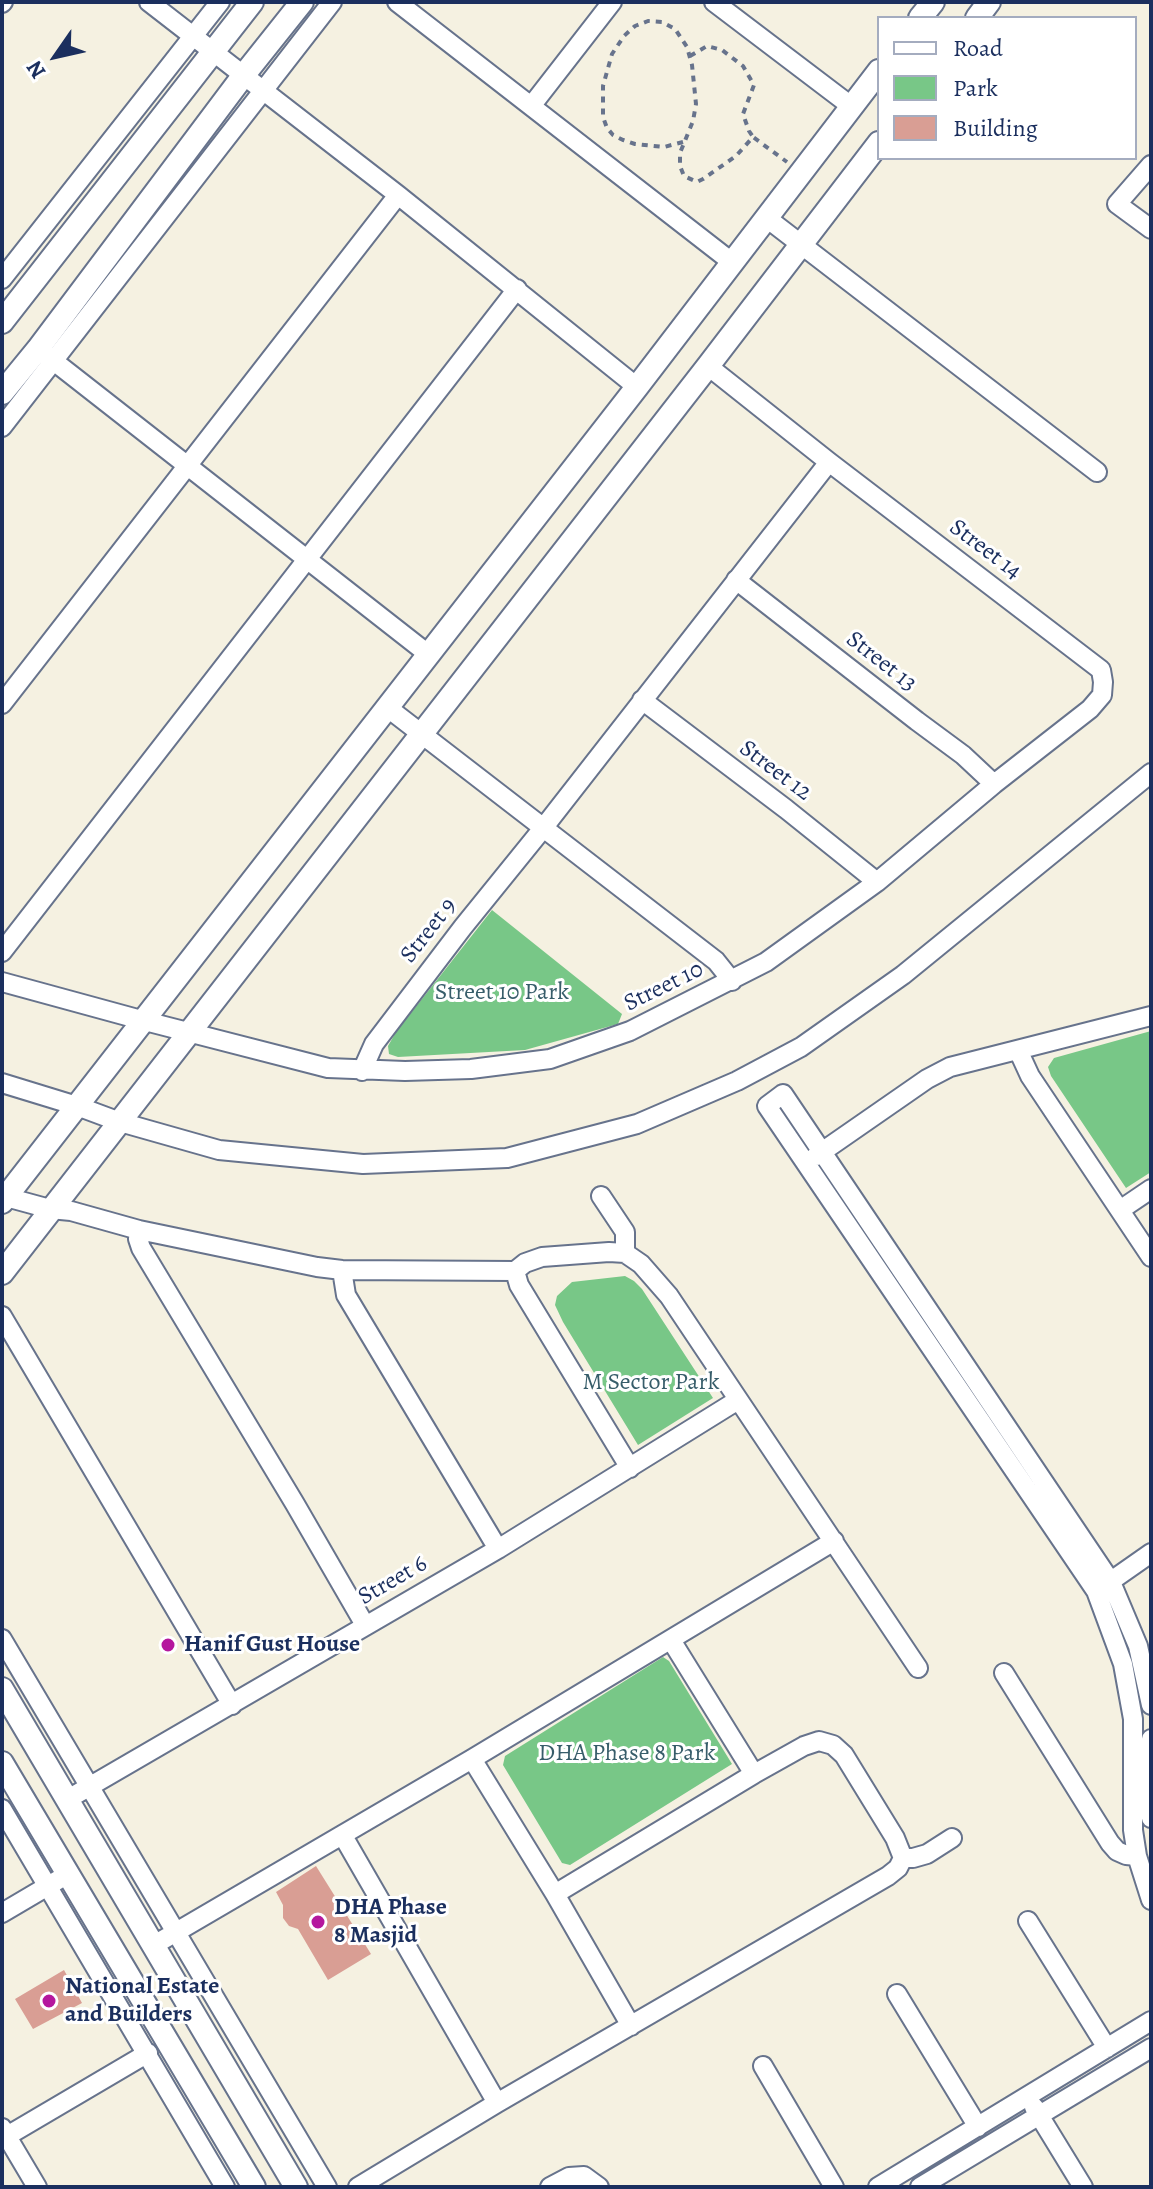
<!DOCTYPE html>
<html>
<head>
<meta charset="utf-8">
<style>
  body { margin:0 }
  #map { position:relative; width:1153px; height:2189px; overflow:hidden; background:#f5f1e1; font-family:Alegreya,serif }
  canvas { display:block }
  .frame { position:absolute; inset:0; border:4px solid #1b2f5e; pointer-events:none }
  .legend { position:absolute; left:877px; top:16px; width:260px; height:144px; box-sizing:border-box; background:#fff; border:2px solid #a4acbf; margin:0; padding:10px 14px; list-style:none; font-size:24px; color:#1b2f5e }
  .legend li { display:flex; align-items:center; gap:16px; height:40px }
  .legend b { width:40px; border:2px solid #a4acbf }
  .north { position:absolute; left:16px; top:16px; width:80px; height:80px; -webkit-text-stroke:6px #fff; paint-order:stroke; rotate:236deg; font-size:22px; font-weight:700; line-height:32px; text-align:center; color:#1b2f5e }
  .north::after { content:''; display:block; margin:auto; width:28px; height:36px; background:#1b2f5e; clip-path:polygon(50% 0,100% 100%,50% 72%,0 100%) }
</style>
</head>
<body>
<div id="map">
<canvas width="1153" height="2189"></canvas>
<div class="frame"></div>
<ul class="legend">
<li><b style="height:10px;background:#fff"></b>Road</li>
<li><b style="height:22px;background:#78c787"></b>Park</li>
<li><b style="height:22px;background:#d99e94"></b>Building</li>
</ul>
<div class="north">N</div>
</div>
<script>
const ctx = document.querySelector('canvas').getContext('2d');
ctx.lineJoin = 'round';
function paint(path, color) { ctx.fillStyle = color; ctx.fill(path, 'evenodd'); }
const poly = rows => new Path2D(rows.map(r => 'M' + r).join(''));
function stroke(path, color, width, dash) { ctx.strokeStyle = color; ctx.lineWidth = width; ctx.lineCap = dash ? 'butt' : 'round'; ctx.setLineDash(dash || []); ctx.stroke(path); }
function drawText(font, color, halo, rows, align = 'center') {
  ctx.font = font + ' Alegreya,serif'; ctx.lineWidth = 6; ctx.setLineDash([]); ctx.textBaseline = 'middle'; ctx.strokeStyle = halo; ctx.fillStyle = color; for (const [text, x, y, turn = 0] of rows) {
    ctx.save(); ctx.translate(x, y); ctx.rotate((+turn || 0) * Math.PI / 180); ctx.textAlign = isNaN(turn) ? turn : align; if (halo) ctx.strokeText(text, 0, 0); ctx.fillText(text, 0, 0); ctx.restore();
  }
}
paint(poly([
  [492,910,622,1014,618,1024,525,1050,398,1057,389,1054,388,1046,396,1032],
  [1151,1031,1151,1172,1126,1188,1051,1076,1048,1067,1054,1058],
  [625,1276,634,1281,642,1289,713,1398,638,1445,563,1322,555,1305,557,1296,572,1282],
  [663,1657,669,1661,732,1764,570,1865,562,1863,503,1765,505,1756]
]), '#78c787');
paint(poly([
  [316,1866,371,1954,328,1980,298,1929,289,1926,283,1918,283,1905,276,1892],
  [64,1970,82,2003,33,2029,15,1999]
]), '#d99e94');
const minor = poly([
  [149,2,398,195,637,387],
  [397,2,733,263],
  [714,2,851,106],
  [2,3,3,2],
  [532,105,612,2],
  [1151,165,1117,204,1151,229],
  [768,219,1097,472],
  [2,279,220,2],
  [46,355,428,654],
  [2,427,332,2],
  [736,580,917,721,963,755,994,784],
  [642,700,786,809,877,882],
  [2,704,398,195],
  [388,708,716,961,732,981],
  [2,952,517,289],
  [2,982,145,1021,328,1068,405,1071,471,1069,550,1059,630,1031,766,962,877,882,994,784,1090,709,1102,695,1103,682,1101,670,829,462,708,366],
  [1018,1050,1030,1076,1151,1257],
  [362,1071,374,1044,463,927,544,827,829,462],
  [2,1083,77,1106,120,1122,219,1150,363,1164,507,1158,637,1124,737,1081,801,1047,903,975,1151,773],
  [816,1156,927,1079,950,1067,1151,1016],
  [2,1194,6,1197,50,1209,71,1211,139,1230,317,1267,342,1270,515,1271,525,1263,542,1257,609,1252,625,1253,641,1264,669,1296,918,1668],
  [601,1196,625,1232,625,1253],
  [1120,1210,1151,1189],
  [139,1230,138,1239,141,1248,295,1504,365,1625],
  [342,1270,346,1295,498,1549],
  [515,1271,519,1285,630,1468],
  [2,1316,232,1705],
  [1101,1588,1151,1553],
  [2,1639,327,2187],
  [671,1640,754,1774],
  [1004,1673,1110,1843,1117,1851,1126,1855,1137,1856],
  [1151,1705,1138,1646,1111,1582,783,1094,767,1106,1096,1591,1123,1664,1133,1719,1133,1830,1137,1856,1151,1900],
  [1151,1739,1148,1783,1151,1818],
  [472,1759,555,1894,631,2026],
  [68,1799,498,1549,738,1400],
  [2,1809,225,2187],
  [343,1836,497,2103],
  [903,1858,913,1858,927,1854,952,1838],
  [2,1913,58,1880],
  [1028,1921,1107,2048],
  [154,1945,472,1759,834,1541],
  [897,1994,978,2127],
  [763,2066,834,2187],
  [1034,2107,1083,2187],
  [2,2128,37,2187],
  [7,2136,148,2053],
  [358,2187,497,2103,888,1876,898,1868,903,1858,895,1838,844,1755,833,1745,819,1741,804,1746,754,1774,555,1894],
  [550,2187,569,2177,584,2176,599,2187],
  [878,2187,1151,2021],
  [920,2187,1151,2048]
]);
const tertiary = poly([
  [920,18,933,2],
  [977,18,989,2],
  [2,322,252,2],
  [2,393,38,349,243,76,302,2],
  [2,1202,637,387,879,71],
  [2,1273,708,366,879,143],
  [2,1689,296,2187],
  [2,1763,254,2187]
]);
stroke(minor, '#67738c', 22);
stroke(tertiary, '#67738c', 26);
stroke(poly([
  [690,56,707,46,722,50,743,66,754,85,743,114,749,131,753,137],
  [683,142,664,147,635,144,623,140,613,135,607,128,603,117,603,86,612,54,624,36,635,26,648,21,662,22,675,29,687,47,692,65,696,104,693,121,680,153,680,166,684,176,697,182,703,179,736,156,753,137,787,162]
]), '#67738c', 4, [6, 6]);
stroke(minor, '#fff', 18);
stroke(tertiary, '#fff', 22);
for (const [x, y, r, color] of [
  [168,1645,8,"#b5179e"],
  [318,1922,8,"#b5179e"],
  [49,2001,8,"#b5179e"]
]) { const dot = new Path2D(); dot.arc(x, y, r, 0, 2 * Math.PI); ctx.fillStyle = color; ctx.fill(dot); stroke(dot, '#fff', 3); }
drawText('24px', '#1b2f5e', '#fff', [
  ["Street 14",985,550,37],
  ["Street 13",881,662,38],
  ["Street 12",775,771,37],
  ["Street 9",429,931,-52],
  ["Street 10",664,987,-26],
  ["Street 6",393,1581,-30]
]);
drawText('24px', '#375d6a', '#fff', [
  ["Street 10 Park",502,993],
  ["M Sector Park",651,1383],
  ["DHA Phase 8 Park",627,1754]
]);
drawText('bold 24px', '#1b2f5e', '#fff', [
  ["Hanif Gust House",184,1645],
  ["DHA Phase",334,1908],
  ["8 Masjid",334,1936],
  ["National Estate",65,1987],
  ["and Builders",65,2015]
], 'left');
</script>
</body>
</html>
